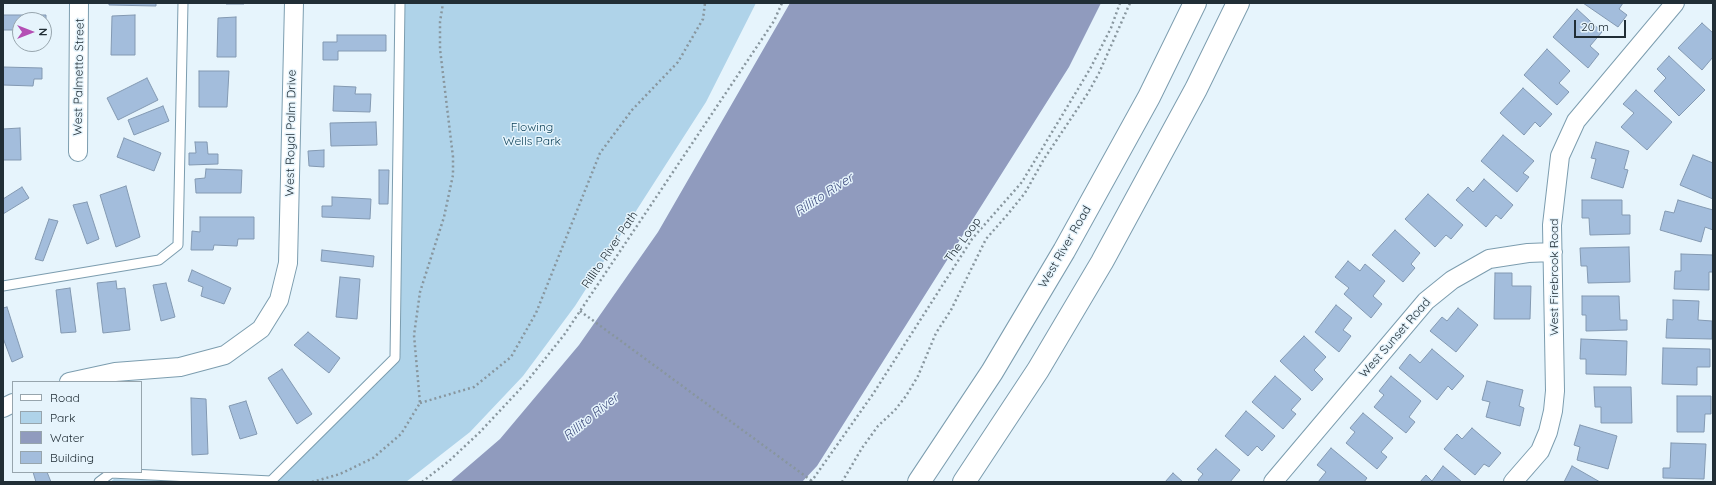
<!DOCTYPE html>
<html>
<head>
<meta charset="utf-8">
<style>
  body { margin:0 }
  #map { position:relative; width:1716px; height:485px; overflow:hidden; background:#e6f4fc; font-family:Quicksand,sans-serif }
  canvas { display:block }
  .frame { position:absolute; inset:0; border:4px solid #212e36; pointer-events:none }
  .legend { position:absolute; left:12px; top:381px; width:130px; height:92px; box-sizing:border-box; background:#e6f4fc; border:1px solid #97a5ad; margin:0; padding:5px 7px; list-style:none; font-size:12px; color:#212e36 }
  .legend li { display:flex; align-items:center; gap:8px; height:20px }
  .legend b { width:20px; border:1px solid #97a5ad }
  .north { position:absolute; left:12px; top:12px; width:40px; height:40px; box-sizing:border-box; background:#e6f4fc; border:1px solid #97a5ad; border-radius:50%; rotate:90deg; font-size:11px; font-weight:700; line-height:16px; text-align:center; color:#212e36 }
  .north::after { content:''; display:block; margin:auto; width:14px; height:18px; background:#b44fb4; clip-path:polygon(50% 0,100% 100%,50% 72%,0 100%) }
  .scale { position:absolute; left:1574px; top:20px; width:52px; height:18px; box-sizing:border-box; border:2px solid #212e36; border-top:0; padding-left:5px; font-size:12px; line-height:14px; white-space:nowrap; color:#212e36; -webkit-text-stroke:3px #e6f4fc; paint-order:stroke }
</style>
</head>
<body>
<div id="map">
<canvas width="1716" height="485"></canvas>
<div class="frame"></div>
<ul class="legend">
<li><b style="height:5px;background:#fff"></b>Road</li>
<li><b style="height:11px;background:#afd3e9"></b>Park</li>
<li><b style="height:11px;background:#909bbe"></b>Water</li>
<li><b style="height:11px;background:#a3bddc"></b>Building</li>
</ul>
<div class="north">N</div>
<div class="scale">20 m</div>
</div>
<script>
const ctx = document.querySelector('canvas').getContext('2d');
ctx.lineJoin = 'round';
function paint(path, color) { ctx.fillStyle = color; ctx.fill(path, 'evenodd'); }
const poly = rows => new Path2D(rows.map(r => 'M' + r).join(''));
function stroke(path, color, width, dash) { ctx.strokeStyle = color; ctx.lineWidth = width; ctx.lineCap = dash ? 'butt' : 'round'; ctx.setLineDash(dash || []); ctx.stroke(path); }
function drawText(font, color, halo, rows, align = 'center') {
  ctx.font = font + ' Quicksand,sans-serif'; ctx.lineWidth = 3; ctx.setLineDash([]); ctx.textBaseline = 'middle'; ctx.strokeStyle = halo; ctx.fillStyle = color; for (const [text, x, y, turn = 0] of rows) {
    ctx.save(); ctx.translate(x, y); ctx.rotate((+turn || 0) * Math.PI / 180); ctx.textAlign = isNaN(turn) ? turn : align; if (halo) ctx.strokeText(text, 0, 0); ctx.fillText(text, 0, 0); ctx.restore();
  }
}
paint(poly([
  [403,3,756,3,706,102,575,306,523,376,470,432,406,482,277,482,400,360],
  [114,479,202,482,110,482]
]), '#afd3e9');
paint(poly([
  [790,3,1101,3,1069,67,817,466,802,482,450,482,500,439,579,345,658,232]
]), '#909bbe');
const building = poly([
  [109,3,156,3,156,6,109,5,109,3],
  [226,3,244,3,244,4,226,4,226,3],
  [1583,3,1623,3,1619,9,1627,15,1618,27,1583,3],
  [1577,9,1602,32,1590,46,1599,54,1588,68,1553,37,1577,9],
  [3,15,46,15,46,30,44,30,44,20,20,20,20,30,3,30,3,15],
  [135,15,135,55,111,55,112,16,135,15],
  [236,17,236,57,217,57,218,18,236,17],
  [1702,23,1713,33,1713,57,1702,70,1678,48,1702,23],
  [337,35,386,35,386,51,338,51,338,60,323,60,323,42,337,42,337,35],
  [1547,49,1570,71,1559,83,1569,92,1557,105,1524,75,1547,49],
  [1669,56,1705,90,1679,116,1654,91,1666,78,1657,69,1669,56],
  [3,67,42,68,42,79,34,79,33,86,3,85,3,67],
  [199,71,229,71,227,107,199,107,199,71],
  [147,78,158,100,118,120,107,98,147,78],
  [334,86,356,87,355,94,371,94,370,112,333,111,334,86],
  [1523,88,1552,114,1540,127,1535,122,1524,135,1500,113,1523,88],
  [1636,90,1672,122,1647,150,1621,127,1634,113,1623,104,1636,90],
  [163,106,169,121,134,135,128,120,163,106],
  [376,122,377,145,331,146,330,123,376,122],
  [20,128,21,160,3,160,3,129,20,128],
  [1503,135,1534,161,1523,173,1529,177,1517,192,1481,161,1503,135],
  [124,138,161,153,154,171,117,157,124,138],
  [195,142,207,142,208,154,218,154,218,164,189,165,189,153,196,153,195,142],
  [1596,142,1629,151,1624,169,1628,170,1623,188,1591,178,1596,159,1591,158,1596,142],
  [324,150,324,167,309,166,308,151,324,150],
  [1693,155,1713,163,1713,199,1680,185,1693,155],
  [206,169,242,170,241,193,196,193,195,179,205,178,206,169],
  [379,170,389,170,388,204,379,204,379,170],
  [1484,179,1513,205,1501,219,1496,215,1486,227,1456,200,1468,187,1473,192,1484,179],
  [126,186,140,237,116,247,100,195,126,186],
  [22,187,29,198,3,214,3,199,22,187],
  [1428,194,1463,225,1451,239,1446,235,1435,247,1405,219,1428,194],
  [332,197,371,199,370,219,322,217,322,206,332,206,332,197],
  [1582,200,1622,200,1622,215,1630,215,1630,234,1590,235,1589,218,1582,218,1582,200],
  [1678,200,1713,210,1713,230,1705,227,1701,242,1660,230,1665,211,1674,213,1678,200],
  [87,202,99,239,87,244,73,205,87,202],
  [200,217,254,217,254,239,238,239,237,246,214,245,213,250,191,250,192,231,200,232,200,217],
  [49,219,58,221,43,261,35,259,49,219],
  [1395,230,1420,253,1411,264,1415,268,1403,282,1372,255,1395,230],
  [1629,247,1630,282,1588,283,1587,266,1581,266,1580,248,1629,247],
  [322,250,374,256,373,267,321,261,322,250],
  [1681,254,1713,255,1713,272,1709,272,1709,290,1674,289,1675,271,1681,271,1681,254],
  [1348,261,1360,271,1365,264,1385,281,1373,296,1382,304,1371,318,1344,294,1349,288,1335,277,1348,261],
  [192,270,231,288,224,304,201,296,203,287,188,281,192,270],
  [1495,273,1512,273,1512,286,1531,286,1530,319,1494,319,1495,273],
  [340,277,360,279,357,319,336,317,340,277],
  [116,281,117,289,125,288,130,330,103,333,97,283,116,281],
  [166,283,175,317,161,321,153,285,166,283],
  [70,288,76,332,61,333,56,290,70,288],
  [1582,296,1619,296,1620,320,1627,320,1627,330,1586,331,1586,315,1582,315,1582,296],
  [1673,300,1699,301,1698,320,1712,321,1712,339,1666,338,1667,319,1673,320,1673,300],
  [1336,305,1352,318,1343,330,1351,336,1339,352,1315,332,1336,305],
  [7,307,23,357,12,362,3,338,3,308,7,307],
  [1458,308,1478,325,1456,352,1430,331,1442,317,1447,321,1458,308],
  [308,332,340,358,329,373,294,345,308,332],
  [1304,336,1326,357,1314,370,1323,379,1312,391,1280,361,1304,336],
  [1581,339,1627,341,1626,375,1586,374,1586,359,1580,359,1581,339],
  [1663,348,1710,349,1710,367,1697,367,1697,385,1662,384,1663,348],
  [1432,349,1464,376,1452,390,1448,386,1437,400,1399,368,1410,354,1420,363,1432,349],
  [282,369,312,414,297,424,268,378,282,369],
  [1275,376,1301,399,1291,410,1296,414,1283,429,1252,402,1275,376],
  [1391,376,1421,401,1409,417,1415,422,1406,433,1374,407,1384,395,1379,391,1391,376],
  [1487,381,1523,390,1519,406,1524,408,1520,426,1486,417,1490,402,1482,400,1487,381],
  [1594,387,1631,387,1632,423,1601,423,1601,407,1595,407,1594,387],
  [1677,396,1711,396,1711,414,1705,414,1704,432,1677,432,1677,396],
  [191,398,206,399,208,454,192,455,191,398],
  [246,401,257,434,240,439,229,406,246,401],
  [1246,411,1275,436,1262,451,1257,446,1248,456,1225,436,1246,411],
  [1363,413,1393,438,1381,452,1387,457,1377,469,1346,443,1355,432,1350,428,1363,413],
  [1580,425,1617,436,1608,469,1577,460,1580,447,1574,445,1580,425],
  [1472,428,1501,453,1489,467,1484,464,1475,475,1444,449,1457,434,1462,439,1472,428],
  [1671,443,1706,444,1704,479,1663,478,1663,468,1670,468,1671,443],
  [1331,448,1367,478,1364,482,1318,482,1326,472,1317,465,1331,448],
  [1216,449,1240,470,1230,482,1200,482,1198,480,1203,474,1197,469,1216,449],
  [1443,466,1462,482,1420,482,1426,475,1432,481,1443,466],
  [1572,466,1600,482,1564,482,1572,466],
  [33,472,47,472,51,482,36,482,33,472],
  [1173,473,1183,482,1165,482,1173,473]
]);
paint(building, '#a3bddc');
stroke(building, '#8399b2', 1);
const service = poly([
  [3,286,159,260,178,245,183,3],
  [99,482,111,473,271,481,395,358,400,3]
]);
const minor = poly([
  [78,152,79,3],
  [69,382,115,372,180,367,225,355,261,329,279,300,288,263,294,3],
  [3,408,13,403],
  [1273,482,1426,301,1452,280,1489,259,1528,253,1553,252],
  [1513,482,1540,451,1548,432,1553,411,1555,391,1552,225,1560,156,1576,121,1675,3]
]);
const primary = poly([
  [919,482,992,372,1064,251,1149,97,1195,3],
  [964,482,1038,370,1102,262,1196,89,1238,3]
]);
stroke(service, '#7c9daf', 11);
stroke(minor, '#7c9daf', 20);
stroke(primary, '#7c9daf', 24);
stroke(poly([
  [580,311,812,481],
  [420,403,474,387,511,357,536,313,600,153,632,110,678,62,703,19,705,3],
  [312,482,340,474,373,458,401,434,420,403,414,335,420,292,444,217,453,175,453,157,440,49,440,22,443,3],
  [422,482,449,461,480,432,524,385,564,335,774,21,782,3],
  [811,482,873,394,972,239,1022,182,1090,69,1111,28,1120,3],
  [842,482,862,448,878,426,895,410,906,396,918,376,936,333,951,310,986,239,1008,214,1025,193,1044,159,1088,93,1099,73,1130,3]
]), '#88969e', 2.5, [2, 3]);
stroke(service, '#fff', 9);
stroke(minor, '#fff', 18);
stroke(primary, '#fff', 22);
drawText('12px', '#212e36', '#e6f4fc', [
  ["West Palmetto Street",79,77,-89],
  ["West Royal Palm Drive",291,133,-89],
  ["The Loop",963,240,-54],
  ["West River Road",1065,247,-60],
  ["Rillito River Path",610,250,-56],
  ["West Firebrook Road",1554,277,-90],
  ["West Sunset Road",1395,338,-49]
]);
drawText('12px', '#083d55', '#e6f4fc', [
  ["Flowing",532,127],
  ["Wells Park",532,141]
]);
drawText('italic 13px', '#414e7f', '#e6f4fc', [
  ["Rillito River",824,195,-33],
  ["Rillito River",591,417,-39]
]);
</script>
</body>
</html>
